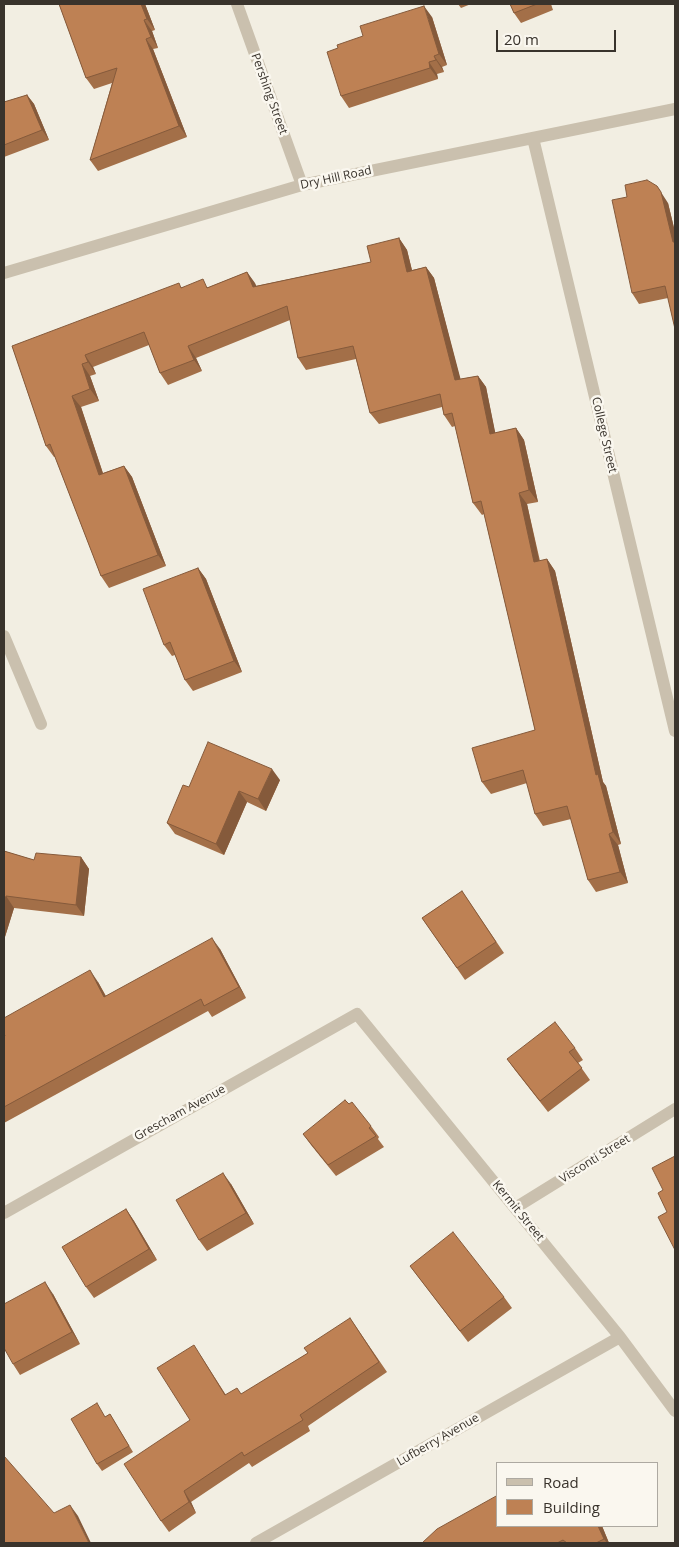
<!DOCTYPE html>
<html>
<head>
<meta charset="utf-8">
<style>
  body { margin:0 }
  #map { position:relative; width:679px; height:1547px; overflow:hidden; background:#f2eee2; font-family:"Open Sans",sans-serif }
  canvas { display:block }
  .frame { position:absolute; inset:0; border:5px solid #39332c; pointer-events:none }
  .legend { position:absolute; left:496px; top:1462px; width:162px; height:65px; box-sizing:border-box; background:#faf7ef; border:1px solid #ada9a1; margin:0; padding:6px 9px; list-style:none; font-size:15px; color:#39332c }
  .legend li { display:flex; align-items:center; gap:10px; height:25px }
  .legend b { width:25px; border:1px solid #ada9a1 }
  .scale { position:absolute; left:496px; top:30px; width:120px; height:22px; box-sizing:border-box; border:2px solid #39332c; border-top:0; padding-left:6px; font-size:15px; line-height:18px; white-space:nowrap; color:#39332c; -webkit-text-stroke:4px #faf7ef; paint-order:stroke }
</style>
</head>
<body>
<div id="map">
<canvas width="679" height="1547"></canvas>
<div class="frame"></div>
<ul class="legend">
<li><b style="height:6px;background:#cac0ae"></b>Road</li>
<li><b style="height:14px;background:#be8154"></b>Building</li>
</ul>
<div class="scale">20 m</div>
</div>
<script>
const ctx = document.querySelector('canvas').getContext('2d');
ctx.lineJoin = 'round';
const poly = rows => new Path2D(rows.map(r => 'M' + r).join(''));
function stroke(path, color, width, dash) { ctx.strokeStyle = color; ctx.lineWidth = width; ctx.lineCap = dash ? 'butt' : 'round'; ctx.setLineDash(dash || []); ctx.stroke(path); }
function paint(path, color) { ctx.fillStyle = color; ctx.fill(path, 'evenodd'); }
function drawText(font, color, halo, rows, align = 'center') {
  ctx.font = font + ' "Open Sans",sans-serif'; ctx.lineWidth = 5; ctx.setLineDash([]); ctx.textBaseline = 'middle'; ctx.strokeStyle = halo; ctx.fillStyle = color; for (const [text, x, y, turn = 0] of rows) {
    ctx.save(); ctx.translate(x, y); ctx.rotate((+turn || 0) * Math.PI / 180); ctx.textAlign = isNaN(turn) ? turn : align; if (halo) ctx.strokeText(text, 0, 0); ctx.fillText(text, 0, 0); ctx.restore();
  }
}
stroke(poly([
  [237,4,302,185],
  [533,138,675,731],
  [4,273,302,185,675,109],
  [4,636,41,724],
  [515,1208,675,1109],
  [4,1213,357,1014,620,1337,675,1411],
  [256,1543,620,1337]
]), '#cac0ae', 12);
paint(poly([
  [59,4,145,4,155,30,152,31,158,48,153,49,187,137,98,171,90,160,112,83,94,89,86,78],
  [458,4,471,4,461,8],
  [510,4,551,4,553,10,521,23,514,13],
  [432,17,447,65,442,67,444,72,437,74,438,79,349,108,341,96],
  [27,95,34,104,49,140,4,157,4,102],
  [668,203,675,232,675,329,668,298,639,304,632,293],
  [399,238,407,250,412,270,426,267,434,278,460,379,478,376,486,387,495,433,516,428,524,440,538,502,527,504,540,561,547,559,555,571,603,782,606,786,621,844,618,845,628,883,596,892,588,880,571,819,543,826,535,814,527,783,491,794,482,782,535,730,484,514,482,515,473,503,455,426,452,427,444,415,442,407,379,424,370,413,356,359,306,370,298,358,290,320,196,358,202,371,168,385,160,373,149,345,93,367,96,374,90,376,99,401,81,407,103,473,124,466,132,477,166,566,109,588,101,576,55,457,54,457,46,446,12,346,182,287,209,287,247,272,256,286,371,262],
  [198,568,206,579,242,672,193,691,185,680,175,655,172,656,164,645],
  [280,780,266,811,247,802,224,855,175,834,167,823,189,787],
  [4,851,34,860,81,857,89,869,84,916,14,908,4,940],
  [462,891,504,953,465,980,422,918],
  [220,949,246,998,212,1017,208,1011,4,1123,4,1036,98,982,106,996],
  [575,1048,583,1060,578,1063,590,1080,548,1112,515,1070,507,1059],
  [371,1126,379,1137,378,1139,384,1147,336,1176,311,1145,303,1134],
  [231,1184,254,1224,207,1251,199,1240],
  [126,1209,134,1221,157,1260,94,1298,86,1287],
  [410,1266,504,1297,512,1308,468,1342],
  [53,1294,80,1344,20,1375,13,1364],
  [350,1318,387,1372,308,1426,310,1431,252,1467,249,1463,191,1502,196,1513,169,1532,161,1521,190,1420,201,1356,226,1395,242,1394,308,1353],
  [110,1414,133,1452,102,1471,97,1464,105,1417],
  [602,1526,609,1543,422,1543]
]), '#a36f48');
paint(poly([
  [141,4,145,4,155,30,147,19],
  [424,6,432,17,447,65,439,54],
  [144,20,152,31,158,48,151,37],
  [146,39,153,49,187,137,179,126],
  [434,56,442,67,444,72,436,60],
  [429,62,437,74,438,79,430,68],
  [27,95,34,104,49,140,42,130],
  [657,186,668,203,675,232,675,246,673,242],
  [399,238,407,250,415,283,407,272],
  [426,267,434,278,464,392,455,380],
  [247,272,255,283,262,298,253,287],
  [188,346,196,358,202,371,194,360],
  [85,355,93,367,96,374,88,362],
  [82,364,90,376,99,401,90,389],
  [478,376,486,387,498,446,490,434],
  [72,396,81,407,107,486,99,475],
  [516,428,524,440,538,502,529,490],
  [124,466,132,477,166,566,158,555],
  [519,493,527,504,542,574,534,562],
  [547,559,555,571,603,782,606,786,621,844,613,832,596,775],
  [198,568,206,579,242,672,234,661],
  [272,769,280,780,266,811,258,799],
  [239,791,247,802,224,855,216,844],
  [609,834,618,845,628,883,620,872],
  [81,857,89,869,84,916,76,905],
  [6,896,14,908,4,940,4,904],
  [212,938,220,949,246,998,239,987],
  [90,970,98,982,112,1008,104,997],
  [223,1173,231,1184,254,1224,246,1213],
  [126,1209,134,1221,157,1260,149,1249],
  [45,1282,53,1294,80,1344,72,1332],
  [184,1491,191,1502,196,1513,189,1502],
  [70,1505,78,1516,91,1543,89,1543],
  [598,1526,602,1526,609,1543,607,1543,604,1539]
]), '#855a3b');
const building = poly([
  [59,4,141,4,147,19,144,20,151,37,146,39,179,126,90,160,117,68,86,78,59,4],
  [510,4,537,4,514,13,510,4],
  [424,6,439,54,434,56,436,60,429,62,430,68,341,96,327,52,338,48,337,45,363,36,360,26,424,6],
  [27,95,42,130,4,145,4,102,27,95],
  [647,180,657,186,661,192,673,242,675,242,675,329,665,286,632,293,612,200,627,197,625,185,647,180],
  [399,238,407,272,426,267,455,380,478,376,490,434,516,428,529,490,519,493,534,562,547,559,596,775,598,774,613,832,609,834,620,872,588,880,567,806,535,814,523,770,482,782,472,748,535,730,481,501,473,503,452,413,444,415,440,394,370,413,353,346,298,358,287,306,188,346,194,360,160,373,144,332,85,355,88,362,82,364,90,389,72,396,99,475,124,466,158,555,101,576,50,444,46,446,12,346,179,283,181,288,203,279,207,288,247,272,253,287,371,262,367,246,399,238],
  [198,568,234,661,185,680,170,642,164,645,143,589,198,568],
  [208,742,272,769,258,799,239,791,216,844,167,823,183,785,189,787,208,742],
  [4,851,34,860,36,853,81,857,76,905,6,896,4,904,4,851],
  [462,891,496,942,457,968,422,918,462,891],
  [212,938,239,987,204,1006,201,999,4,1107,4,1036,5,1036,4,1033,4,1018,90,970,104,997,212,938],
  [555,1022,575,1048,569,1052,582,1068,540,1101,507,1059,555,1022],
  [345,1100,349,1104,352,1102,371,1126,369,1128,376,1136,328,1165,303,1134,345,1100],
  [675,1156,675,1250,658,1217,667,1212,658,1193,663,1190,652,1168,675,1156],
  [223,1173,246,1213,199,1240,176,1200,223,1173],
  [126,1209,149,1249,86,1287,62,1247,126,1209],
  [453,1232,504,1297,460,1331,410,1266,453,1232],
  [45,1282,72,1332,13,1364,4,1348,4,1304,45,1282],
  [350,1318,379,1362,300,1415,303,1420,244,1456,242,1452,184,1491,189,1502,161,1521,124,1464,190,1420,157,1368,194,1345,225,1395,237,1388,241,1394,308,1353,304,1348,350,1318],
  [97,1403,105,1417,110,1414,129,1446,97,1464,71,1419,97,1403],
  [4,1456,54,1513,70,1505,89,1543,4,1543,4,1456],
  [498,1495,498,1526,598,1526,604,1539,596,1543,567,1543,563,1540,557,1543,422,1543,437,1529,498,1495]
]);
paint(building, '#be8154');
stroke(building, '#855a3b', 1);
drawText('12px', '#39332c', '#faf7ef', [
  ["Pershing Street",269,94,70],
  ["Dry Hill Road",336,178,-12],
  ["College Street",604,435,77],
  ["Grescham Avenue",180,1113,-29],
  ["Visconti Street",595,1159,-32],
  ["Kermit Street",518,1211,51],
  ["Lufberry Avenue",438,1440,-30]
]);
</script>
</body>
</html>
